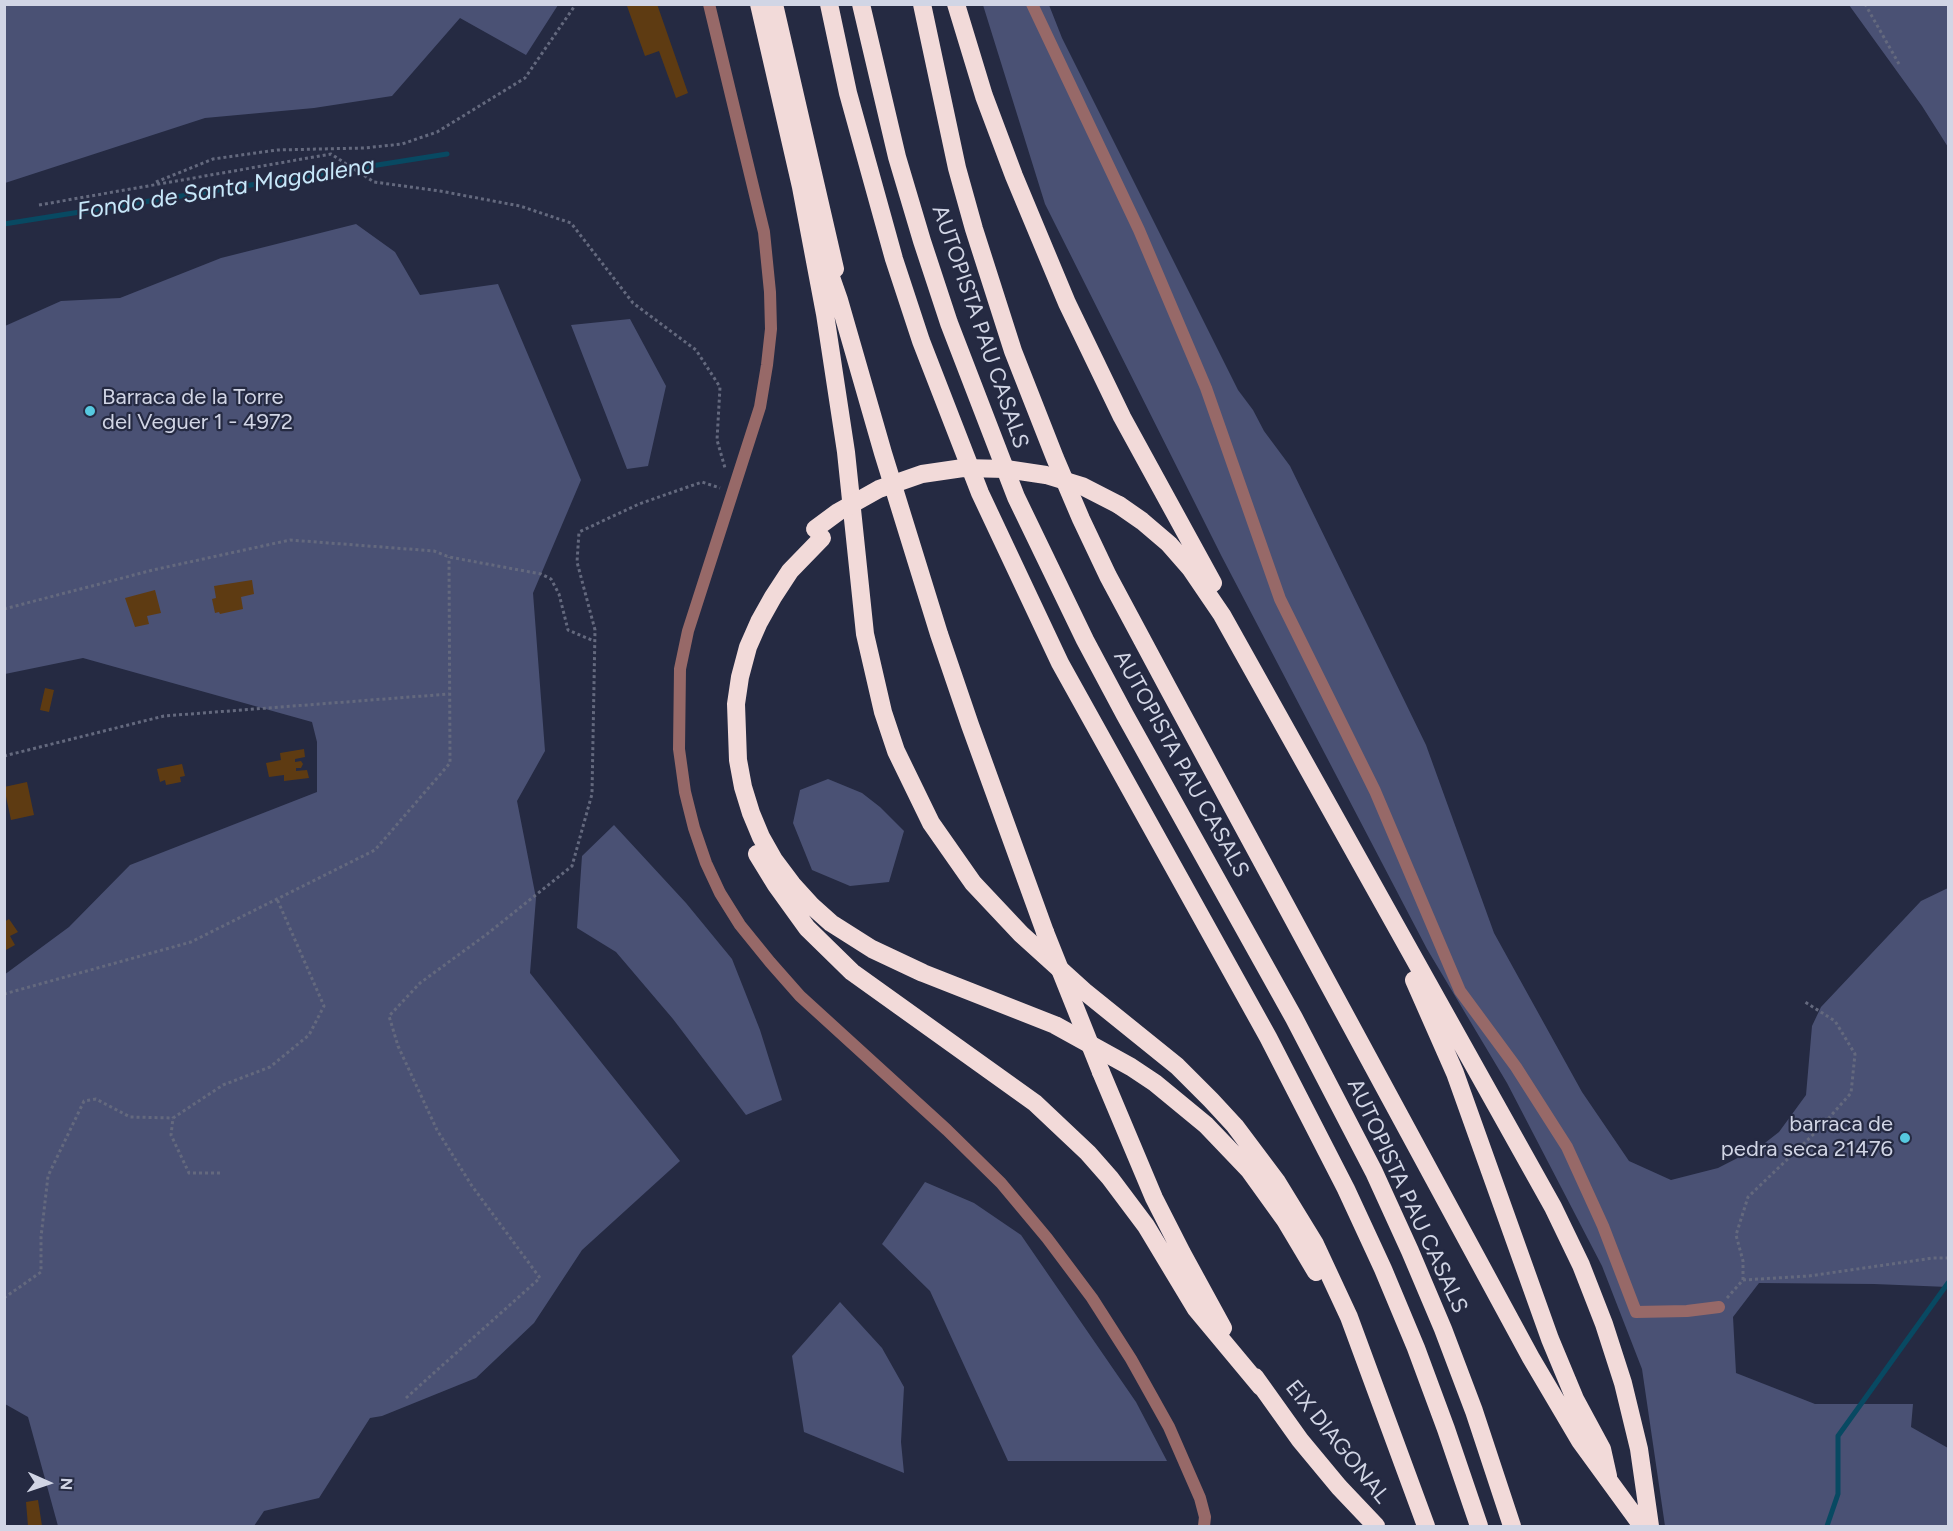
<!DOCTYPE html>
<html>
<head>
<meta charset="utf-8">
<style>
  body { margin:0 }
  #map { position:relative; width:1953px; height:1531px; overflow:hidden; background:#252a42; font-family:Figtree,sans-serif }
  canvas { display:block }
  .frame { position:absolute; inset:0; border:6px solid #d1d5e5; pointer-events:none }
  .north { position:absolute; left:18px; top:1453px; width:60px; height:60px; -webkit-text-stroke:4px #252a42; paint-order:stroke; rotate:93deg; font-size:16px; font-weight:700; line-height:24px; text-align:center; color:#d1d5e5 }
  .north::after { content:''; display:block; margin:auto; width:21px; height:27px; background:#d1d5e5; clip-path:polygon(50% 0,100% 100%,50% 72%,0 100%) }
</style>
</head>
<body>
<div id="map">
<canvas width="1953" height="1531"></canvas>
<div class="frame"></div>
<div class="north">N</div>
</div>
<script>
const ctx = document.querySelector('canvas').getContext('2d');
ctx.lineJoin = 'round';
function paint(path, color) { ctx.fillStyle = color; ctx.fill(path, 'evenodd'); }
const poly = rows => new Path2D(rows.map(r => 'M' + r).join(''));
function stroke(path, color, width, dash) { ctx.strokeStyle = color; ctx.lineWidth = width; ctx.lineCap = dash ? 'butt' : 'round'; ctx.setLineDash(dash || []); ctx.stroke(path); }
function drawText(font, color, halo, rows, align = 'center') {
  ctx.font = font + ' Figtree,sans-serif'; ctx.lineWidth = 4.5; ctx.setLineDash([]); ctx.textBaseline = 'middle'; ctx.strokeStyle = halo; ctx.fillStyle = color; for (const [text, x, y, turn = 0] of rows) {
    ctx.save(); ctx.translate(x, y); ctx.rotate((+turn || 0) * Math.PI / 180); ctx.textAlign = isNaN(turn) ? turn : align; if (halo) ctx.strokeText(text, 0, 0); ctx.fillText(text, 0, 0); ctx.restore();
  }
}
paint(poly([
  [5,4,558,4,558,5,526,55,460,18,392,96,314,108,205,118,5,183],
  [983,5,1049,5,1062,38,1238,390,1253,410,1264,431,1290,466,1426,745,1494,933,1582,1092,1629,1161,1671,1180,1718,1168,1761,1146,1779,1132,1806,1095,1812,1026,1821,1007,1921,901,1948,888,1948,1287,1874,1284,1759,1283,1733,1317,1736,1373,1815,1404,1913,1404,1911,1427,1948,1448,1948,1526,1665,1526,1642,1369,1602,1266,1507,1083,1427,949,1222,557,1045,204],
  [1849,5,1948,5,1948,147,1922,106],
  [356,224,395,252,420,295,498,284,581,480,533,593,545,751,517,801,536,898,530,973,680,1161,582,1250,534,1323,476,1378,382,1416,370,1418,319,1498,264,1511,254,1526,58,1526,28,1417,5,1404,4,975,69,927,130,865,317,792,317,742,312,722,83,658,5,674,5,326,61,301,120,298,221,258],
  [630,319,666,386,648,466,627,469,571,325],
  [828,779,862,793,880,807,904,831,889,882,850,886,812,870,793,823,800,790],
  [614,825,686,903,732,959,760,1030,782,1100,746,1115,673,1019,616,952,577,928,582,856],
  [925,1182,974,1203,1021,1235,1136,1402,1167,1461,1008,1461,930,1291,882,1244],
  [840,1302,882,1348,904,1387,901,1442,904,1473,804,1432,792,1356]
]), '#4a5174');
stroke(poly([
  [4,224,447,154],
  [1827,1526,1838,1494,1838,1436,1948,1283]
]), '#084962', 5);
paint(poly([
  [632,4,657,4,688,93,676,98,659,51,645,56,627,6],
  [252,580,254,594,241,597,243,609,220,614,219,612,215,613,212,599,216,598,214,586],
  [155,590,161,613,147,616,149,624,135,627,125,598],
  [45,688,54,690,49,712,40,710],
  [304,749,305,757,295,759,295,762,301,761,303,764,301,768,296,768,296,771,307,770,309,778,284,781,284,775,269,777,266,763,281,760,280,753],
  [182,764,185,776,180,777,181,782,166,785,165,780,160,782,157,769],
  [27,782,34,815,11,820,4,787],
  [9,919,18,932,10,936,15,945,4,951,4,922],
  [38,1500,42,1526,28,1526,26,1502]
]), '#5e3b12');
stroke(poly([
  [1865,4,1899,64],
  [156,182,213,159,277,150,364,148,402,144,437,132,525,78,576,4],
  [39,205,331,154,374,182,440,191,520,206,571,223,633,303,696,350,720,387,717,440,725,468],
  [4,609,153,570,290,540,434,551,449,557,541,574,551,579,559,594,568,630,594,641],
  [4,756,164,716,449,694],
  [4,994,191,942,375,850,450,763,449,557],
  [220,1173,189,1173,171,1135,173,1118,223,1085,270,1067,309,1035,324,1006,277,899],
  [1743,1280,1809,1276,1933,1258,1948,1258],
  [4,1298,41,1272,41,1237,48,1176,84,1101,96,1099,130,1117,173,1118],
  [1727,1298,1743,1280,1743,1261,1736,1235,1748,1197,1819,1129,1851,1093,1855,1054,1835,1021,1805,1002],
  [406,1398,540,1278,472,1186,437,1130,398,1046,389,1016,420,983,487,934,572,866,592,794,595,630,577,562,579,532,639,504,702,482,720,488]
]), '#64697e', 3, [3, 3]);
stroke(poly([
  [709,4,764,232,770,292,771,329,767,365,760,407,688,631,680,669,679,749,685,792,694,828,706,863,720,893,740,925,770,962,800,996,947,1130,1001,1183,1047,1238,1092,1298,1131,1359,1169,1427,1200,1498,1205,1517,1204,1526],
  [1032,4,1139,230,1206,388,1280,599,1375,791,1460,991,1516,1067,1567,1147,1603,1226,1636,1312,1687,1311,1719,1307]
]), '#976968', 12);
stroke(poly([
  [759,4,801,187,825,314,846,452,865,634,883,712,896,751,931,823,973,883,1021,934,1084,991,1177,1066,1211,1100,1235,1126,1277,1182,1315,1244,1349,1317,1426,1526],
  [774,4,835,269],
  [829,4,848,93,894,259,921,341,980,493,1060,663,1268,1037,1346,1189,1383,1269,1416,1348,1446,1429,1479,1526],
  [861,4,897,157,922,241,949,323,1016,497,1085,640,1125,715,1294,1018,1374,1172,1410,1251,1443,1329,1474,1411,1512,1526],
  [922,4,957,168,974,229,1013,351,1055,458,1081,519,1108,576,1168,688,1531,1358,1580,1441,1642,1526],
  [956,4,984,96,1014,176,1067,303,1122,417,1213,583],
  [824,257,839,300,883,453,939,634,970,725,1045,932],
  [1119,505,1142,521,1169,544,1190,568,1222,615,1553,1207,1581,1265,1604,1324,1623,1383,1639,1449,1650,1526],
  [822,538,790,571,773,597,759,622,748,647,740,677,736,704,738,760,743,787,751,813,761,837,774,860,792,884,812,906,831,923,872,949,923,973,1055,1025,1131,1067,1155,1083,1206,1125,1249,1170,1285,1220,1316,1272],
  [757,854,776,885,807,928,852,972,1035,1103,1088,1153,1110,1178,1146,1226,1196,1309,1261,1387],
  [1414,980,1455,1073,1550,1339,1575,1399,1602,1449,1608,1476],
  [1101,1072,1154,1198,1182,1253,1223,1328],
  [1255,1377,1300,1440,1339,1487,1376,1526]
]), '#f2dad9', 18);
stroke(poly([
  [815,529,838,512,879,489,922,474,963,468,1006,469,1046,475,1082,486,1119,505],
  [1045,932,1101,1072]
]), '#f2dad9', 18);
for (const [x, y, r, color] of [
  [90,411,6,"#56c9e0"],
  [1905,1138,6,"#56c9e0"]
]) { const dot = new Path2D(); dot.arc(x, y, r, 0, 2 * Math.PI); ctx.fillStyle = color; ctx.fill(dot); stroke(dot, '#252a42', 2); }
drawText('22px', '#d1d5e5', '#252a42', [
  ["AUTOPISTA PAU CASALS",980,327,71],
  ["AUTOPISTA PAU CASALS",1181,764,61],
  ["AUTOPISTA PAU CASALS",1407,1196,65],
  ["EIX DIAGONAL",1337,1442,51]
]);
drawText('22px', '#d1d5e5', '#252a42', [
  ["Barraca de la Torre",102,398],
  ["del Veguer 1 - 4972",102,423],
  ["barraca de",1893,1125,"right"],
  ["pedra seca 21476",1893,1150,"right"]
], 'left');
drawText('italic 24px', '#c7e7f9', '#252a42', [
  ["Fondo de Santa Magdalena",226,189,-9]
]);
</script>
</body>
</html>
